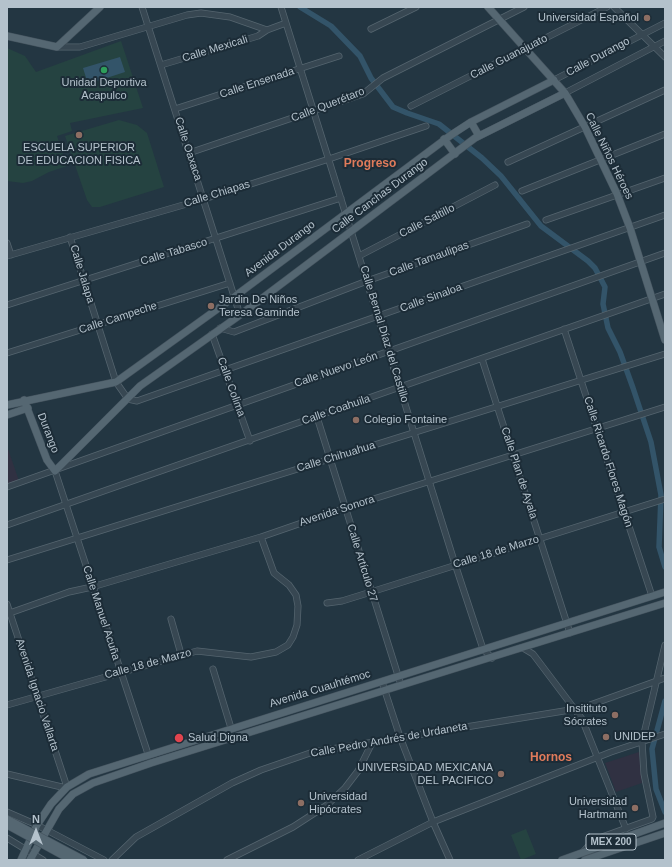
<!DOCTYPE html>
<html>
<head>
<meta charset="utf-8">
<style>
  body { margin:0 }
  #map { position:relative; width:672px; height:867px; overflow:hidden; background:#233642; font-family:Helvetica,sans-serif }
  canvas { display:block }
  .frame { position:absolute; inset:0; border:8px solid #b4c2cc; pointer-events:none }
  .north { position:absolute; left:16px; top:811px; width:40px; height:40px; -webkit-text-stroke:3px #1c2c37; paint-order:stroke; rotate:0deg; font-size:11px; font-weight:700; line-height:16px; text-align:center; color:#b4c2cc }
  .north::after { content:''; display:block; margin:auto; width:14px; height:18px; background:#b4c2cc; clip-path:polygon(50% 0,100% 100%,50% 72%,0 100%) }
</style>
</head>
<body>
<div id="map">
<canvas width="672" height="867"></canvas>
<div class="frame"></div>
<div class="north">N</div>
</div>
<script>
const ctx = document.querySelector('canvas').getContext('2d');
ctx.lineJoin = 'round';
function paint(path, color) { ctx.fillStyle = color; ctx.fill(path, 'evenodd'); }
const poly = rows => new Path2D(rows.map(r => 'M' + r).join(''));
function stroke(path, color, width, dash) { ctx.strokeStyle = color; ctx.lineWidth = width; ctx.lineCap = dash ? 'butt' : 'round'; ctx.setLineDash(dash || []); ctx.stroke(path); }
function drawText(font, color, halo, rows, align = 'center') {
  ctx.font = font + ' Helvetica,sans-serif'; ctx.lineWidth = 4; ctx.setLineDash([]); ctx.textBaseline = 'middle'; ctx.strokeStyle = halo; ctx.fillStyle = color; for (const [text, x, y, turn = 0] of rows) {
    ctx.save(); ctx.translate(x, y); ctx.rotate((+turn || 0) * Math.PI / 180); ctx.textAlign = isNaN(turn) ? turn : align; if (halo) ctx.strokeText(text, 0, 0); ctx.fillText(text, 0, 0); ctx.restore();
  }
}
paint(poly([
  [7,446,19,481,7,486],
  [639,752,642,783,616,792,605,763]
]), '#303142');
paint(poly([
  [121,41,143,108,70,123,72,131,57,136,67,166,49,172,32,181,23,183,7,181,7,48,25,56,36,72],
  [119,120,137,125,147,133,164,187,100,207,92,207,87,200,65,136],
  [526,829,536,854,521,860,511,835]
]), '#254341');
paint(poly([
  [120,57,125,72,88,84,83,68]
]), '#335469');
stroke(poly([
  [300,7,331,26,360,56,371,78,393,107,407,113,439,124,482,158,501,176,541,226,588,261,595,268,605,287,603,304,608,328,620,352,633,388,651,442,661,495,659,547,665,567],
  [665,701,652,749,656,789,665,812]
]), '#335469', 5.5);
const minor = poly([
  [142,7,240,315],
  [281,7,455,564,483,649,492,658],
  [614,7,665,57],
  [371,29,416,7],
  [57,47,80,47,187,15,201,13,230,17,267,30],
  [161,65,258,36,267,30,286,23],
  [554,80,665,23],
  [565,93,665,41],
  [411,106,607,7],
  [175,109,339,56],
  [189,153,363,94,383,78,524,7],
  [508,162,665,90],
  [522,191,665,134],
  [546,220,665,178],
  [70,237,116,382,128,399,137,401,665,215],
  [7,243,11,255],
  [7,256,204,199,329,159,426,126],
  [359,256,495,185],
  [7,305,341,198],
  [220,328,234,332,367,281,527,224],
  [564,329,652,596],
  [212,334,250,441],
  [7,353,230,283],
  [482,359,570,633],
  [317,417,401,685],
  [55,471,148,754],
  [7,487,665,253],
  [7,525,665,294],
  [7,560,665,354],
  [327,603,342,601,371,592,665,499],
  [7,604,67,787],
  [7,614,69,592,92,587,261,537,345,508,665,407],
  [171,619,181,654],
  [523,648,533,654,582,719,626,829],
  [213,669,231,728],
  [382,682,400,737,433,822,450,860],
  [7,705,197,651,251,657,276,652,288,645,293,637,297,625,298,606,296,595,289,585,274,573,261,537],
  [7,774,66,788],
  [7,812,37,825,104,860],
  [7,838,43,860],
  [583,852,592,842,599,838,652,819,653,817,644,774,642,742,665,645],
  [112,860,136,837,232,783,261,770,313,752,576,709,590,705,665,678],
  [227,860,293,827,327,805,345,788,358,771,373,741],
  [358,860,433,822,611,752,665,734]
]);
const major = poly([
  [488,7,565,93,585,127,617,194,630,228,665,340],
  [7,36,57,47,100,7],
  [471,122,479,136],
  [444,139,455,154],
  [24,400,47,460,55,471,140,386,240,315,475,138,565,93],
  [7,405,116,382,234,297,451,135,471,122,554,80],
  [7,415,28,408],
  [21,860,37,825,51,804,67,787,89,774,665,592],
  [30,860,59,809,73,794,93,783,151,763,665,603],
  [562,860,665,823],
  [585,860,665,833]
]);
stroke(minor, '#55656f', 7);
stroke(major, '#44535e', 8);
stroke(minor, '#374752', 5.5);
stroke(major, '#556772', 7);
const majorBridge = poly([
  [7,819,84,860],
  [7,825,71,860]
]);
stroke(majorBridge, '#44535e', 8, []);
stroke(majorBridge, '#556772', 7);
for (const [x, y, r, color] of [
  [647,18,4,"#8d6e63"],
  [104,70,4,"#2e9e5b"],
  [79,135,4,"#8d6e63"],
  [211,306,4,"#8d6e63"],
  [356,420,4,"#8d6e63"],
  [615,715,4,"#8d6e63"],
  [606,737,4,"#8d6e63"],
  [179,738,5,"#e0444e"],
  [501,774,4,"#8d6e63"],
  [301,803,4,"#8d6e63"],
  [635,808,4,"#8d6e63"]
]) { const dot = new Path2D(); dot.arc(x, y, r, 0, 2 * Math.PI); ctx.fillStyle = color; ctx.fill(dot); stroke(dot, '#1c2c37', 1.5); }
for (const [x, y, w] of [
  [611,842,50]
]) { const box = new Path2D(); box.roundRect(x - w / 2, y - 8, w, 16, 3); ctx.fillStyle = '#1c2c37'; ctx.fill(box); stroke(box, '#b4c2cc', 1); }
drawText('bold 10px', '#b4c2cc', null, [
  ["MEX 200",611,842]
]);
drawText('11px', '#b4c2cc', '#1c2c37', [
  ["Universidad Español",639,18,"right"],
  ["Unidad Deportiva",104,83,"center"],
  ["Acapulco",104,96,"center"],
  ["ESCUELA SUPERIOR",79,148,"center"],
  ["DE EDUCACION FISICA",79,161,"center"],
  ["Jardin De Niños",219,300],
  ["Teresa Gaminde",219,313],
  ["Colegio Fontaine",364,420],
  ["Insitituto",607,709,"right"],
  ["Sócrates",607,722,"right"],
  ["UNIDEP",614,737],
  ["Salud Digna",188,738],
  ["UNIVERSIDAD MEXICANA",493,768,"right"],
  ["DEL PACIFICO",493,781,"right"],
  ["Universidad",309,797],
  ["Hipócrates",309,810],
  ["Universidad",627,802,"right"],
  ["Hartmann",627,815,"right"]
], 'left');
drawText('11px', '#b4c2cc', '#1c2c37', [
  ["Calle Mexicali",215,49,-17],
  ["Calle Guanajuato",509,57,-27],
  ["Calle Durango",598,57,-28],
  ["Calle Ensenada",257,83,-18],
  ["Calle Querétaro",328,105,-21],
  ["Calle Oaxaca",188,149,72],
  ["Calle Niños Héroes",609,156,64],
  ["Calle Chiapas",217,194,-17],
  ["Calle Canchas Durango",380,196,-37],
  ["Calle Saltillo",427,221,-27],
  ["Avenida Durango",280,249,-37],
  ["Calle Tabasco",174,252,-17],
  ["Calle Tamaulipas",429,259,-20],
  ["Calle Jalapa",82,274,73],
  ["Calle Sinaloa",431,298,-20],
  ["Calle Campeche",118,318,-18],
  ["Calle Bernal Díaz del Castillo",384,334,73],
  ["Calle Nuevo León",336,370,-19],
  ["Calle Colima",231,387,70],
  ["Calle Coahuila",336,410,-19],
  ["Durango",48,433,69],
  ["Calle Chihuahua",336,457,-17],
  ["Calle Ricardo Flores Magón",608,462,72],
  ["Calle Plan de Ayala",519,473,72],
  ["Avenida Sonora",337,511,-18],
  ["Calle 18 de Marzo",496,552,-17],
  ["Calle Artículo 27",362,563,73],
  ["Calle Manuel Acuña",101,613,72],
  ["Calle 18 de Marzo",148,664,-15],
  ["Avenida Cuauhtémoc",320,689,-17],
  ["Avenida Ignacio Vallarta",37,695,72],
  ["Calle Pedro Andrés de Urdaneta",389,740,-10]
]);
drawText('bold 12px', '#e07b5b', '#1c2c37', [
  ["Progreso",370,164],
  ["Hornos",551,758]
]);
</script>
</body>
</html>
